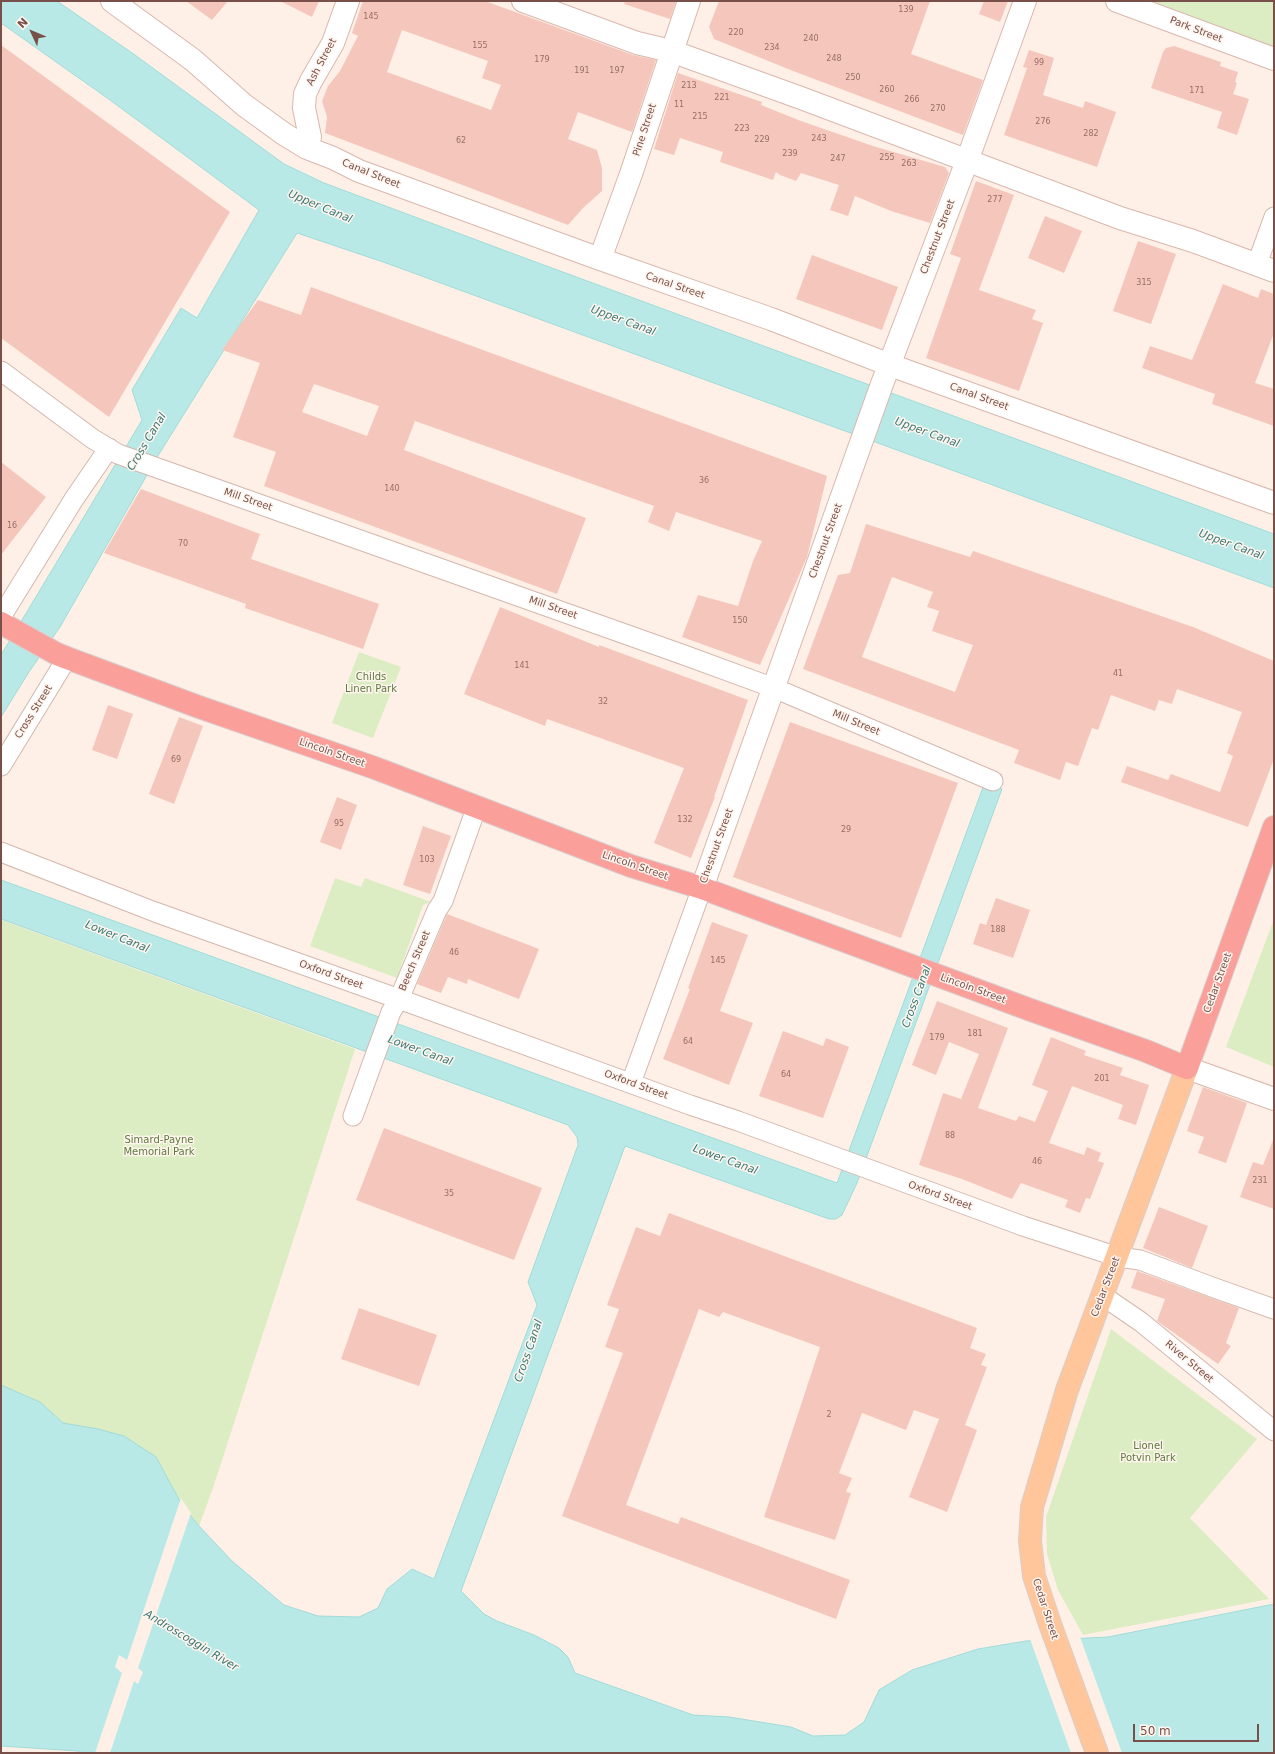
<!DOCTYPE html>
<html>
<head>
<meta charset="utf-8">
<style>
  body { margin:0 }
  #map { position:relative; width:1275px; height:1754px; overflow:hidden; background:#fef0e6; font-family:"DejaVu Sans",sans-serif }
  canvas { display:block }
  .frame { position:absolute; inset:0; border:2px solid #795049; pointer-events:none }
  .north { position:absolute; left:12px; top:12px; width:40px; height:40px; -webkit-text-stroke:3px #fff5ee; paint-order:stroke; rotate:314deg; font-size:11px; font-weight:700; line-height:16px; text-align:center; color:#795049 }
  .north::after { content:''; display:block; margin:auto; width:14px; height:18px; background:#795049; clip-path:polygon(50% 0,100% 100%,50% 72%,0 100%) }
  .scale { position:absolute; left:1133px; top:1724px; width:126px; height:18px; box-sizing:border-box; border:2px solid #795049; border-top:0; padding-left:5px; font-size:12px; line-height:14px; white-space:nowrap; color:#795049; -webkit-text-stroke:3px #fff5ee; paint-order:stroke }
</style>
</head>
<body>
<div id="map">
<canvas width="1275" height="1754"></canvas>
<div class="frame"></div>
<div class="north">N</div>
<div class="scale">50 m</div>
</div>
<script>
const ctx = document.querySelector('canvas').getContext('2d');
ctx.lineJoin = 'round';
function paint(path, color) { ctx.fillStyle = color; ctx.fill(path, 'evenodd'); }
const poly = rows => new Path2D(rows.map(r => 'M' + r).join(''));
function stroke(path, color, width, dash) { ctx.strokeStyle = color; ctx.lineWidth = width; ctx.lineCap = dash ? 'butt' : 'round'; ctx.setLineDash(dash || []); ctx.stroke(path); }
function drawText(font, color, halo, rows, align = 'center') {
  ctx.font = font + ' "DejaVu Sans",sans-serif'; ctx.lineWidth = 3; ctx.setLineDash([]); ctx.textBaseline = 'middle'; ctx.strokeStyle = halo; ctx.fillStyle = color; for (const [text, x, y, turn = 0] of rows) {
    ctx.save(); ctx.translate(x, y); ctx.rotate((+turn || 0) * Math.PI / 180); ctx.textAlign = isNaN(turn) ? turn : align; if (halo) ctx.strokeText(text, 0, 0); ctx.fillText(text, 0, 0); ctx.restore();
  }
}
paint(poly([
  [1151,1,1274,1,1274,47],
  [359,652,401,667,373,738,332,723],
  [335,878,361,887,365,878,431,902,423,905,397,978,310,946],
  [1274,919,1274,1067,1226,1047],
  [1,920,355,1049,213,1488,199,1526,182,1505,156,1457,124,1436,63,1423,40,1402,1,1385],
  [1111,1329,1257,1439,1190,1518,1269,1599,1083,1635,1058,1590,1047,1554,1046,1517]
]), '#dcedc3');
const water = poly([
  [1,1,57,1,135,55,284,164,324,183,514,254,1274,534,1274,588,386,263,297,233,159,454,60,627,29,672,1,717,1,655,142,420,132,390,181,308,197,318,259,210,110,100,1,23,1,1],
  [985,782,1002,789,857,1183,842,1215,836,1219,829,1219,625,1146,461,1591,484,1614,497,1621,534,1635,559,1648,568,1657,575,1673,693,1715,729,1717,791,1727,813,1736,845,1735,864,1722,879,1690,912,1670,978,1649,1026,1641,1108,1637,1274,1604,1274,1753,80,1753,78,1751,1,1746,1,1385,40,1402,63,1423,98,1429,124,1436,156,1457,182,1505,199,1526,232,1561,284,1605,318,1616,359,1617,378,1608,387,1589,412,1569,434,1579,537,1305,528,1282,578,1145,577,1137,568,1125,1,919,1,880,837,1183,985,782]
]);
paint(water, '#b9e9e6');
stroke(water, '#9fdbd8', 1);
paint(poly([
  [181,1498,191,1513,138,1668,143,1672,138,1684,134,1681,110,1753,95,1753,122,1673,115,1667,119,1655,127,1660],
  [1080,1637,1122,1753,1071,1753,1030,1639]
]), '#fef0e6');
paint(poly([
  [186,1,228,1,212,20],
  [280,1,319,1,312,17],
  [363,1,485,1,633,55,656,60,632,132,578,112,568,139,597,150,602,168,602,191,583,208,568,225,325,133,327,117,322,101,328,86,340,71,358,36,352,33],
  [402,30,488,61,482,78,501,85,491,110,387,72],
  [625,1,676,1,670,19,624,4],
  [719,1,930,1,911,54,983,80,963,135,793,71,714,39,709,27],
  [984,1,1008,1,1000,22,979,14],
  [1,45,230,212,109,417,1,338],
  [1174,46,1221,62,1220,66,1238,72,1235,82,1237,83,1233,94,1249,99,1237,135,1217,128,1222,112,1151,88,1163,52,1166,48],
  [1029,50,1054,58,1043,95,1083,108,1085,101,1116,112,1097,167,1004,135,1027,68,1023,67],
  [678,73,762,102,761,105,801,121,873,146,945,167,949,173,930,223,891,211,855,196,848,216,830,210,839,185,801,173,796,181,780,175,776,172,773,180,720,162,723,152,680,138,674,155,654,149],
  [976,181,1014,195,979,290,1036,310,1032,319,1043,323,1019,391,926,358,961,258,950,254],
  [1045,216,1082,231,1064,273,1028,258],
  [1138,241,1176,254,1151,324,1113,311],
  [812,255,898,287,882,330,796,299],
  [1223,284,1258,298,1261,289,1274,294,1274,333,1255,383,1274,389,1274,426,1212,404,1215,394,1142,368,1150,346,1192,360],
  [311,287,827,476,807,557,760,665,682,637,698,595,738,606,753,561,762,541,676,512,669,531,648,522,654,506,415,421,404,450,586,518,557,594,264,486,276,452,233,437,260,363,222,350,258,300,301,315],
  [314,384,379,406,367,436,302,412],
  [1,462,46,497,1,555],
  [141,489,260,534,251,559,379,604,363,649,245,608,246,604,104,553],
  [866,524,970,557,973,551,1193,627,1274,661,1274,759,1248,827,1121,782,1127,766,1168,780,1171,774,1220,792,1233,756,1227,753,1242,712,1177,689,1172,704,1159,700,1155,711,1111,695,1098,730,1092,728,1078,766,1066,762,1060,780,1014,763,1019,750,803,669,838,575,850,573],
  [892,577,933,592,927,607,939,611,932,631,973,645,955,692,862,657],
  [500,607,599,647,599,645,748,700,714,797,715,797,691,858,654,843,684,768,547,719,545,726,464,694],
  [108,705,133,714,117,759,92,750],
  [179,717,203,726,174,804,149,794],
  [790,722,958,783,901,938,733,877],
  [337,797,357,805,341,850,320,842],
  [423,826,451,836,430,894,403,885],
  [996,898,1030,910,1013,958,973,944,980,923,986,925],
  [447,914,539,949,519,999,468,979,467,984,448,977,441,993,417,984],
  [712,922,748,935,720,1011,753,1023,729,1085,663,1059,690,989,688,988],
  [937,1001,1008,1028,978,1108,1016,1121,1019,1116,1035,1122,1048,1091,1032,1085,1051,1037,1086,1051,1084,1055,1123,1068,1120,1075,1149,1085,1136,1125,1118,1119,1123,1105,1072,1086,1049,1143,1084,1155,1087,1147,1101,1153,1098,1161,1104,1163,1090,1199,1086,1198,1080,1213,1065,1207,1068,1200,1021,1183,1012,1199,962,1179,919,1165,943,1093,961,1099,979,1054,949,1042,936,1075,912,1065],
  [783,1031,823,1046,826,1038,849,1047,823,1118,759,1096],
  [1203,1087,1247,1103,1226,1163,1198,1153,1204,1137,1187,1131],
  [384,1128,542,1188,514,1260,356,1200],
  [1273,1140,1274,1140,1274,1209,1240,1197,1253,1162,1263,1165],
  [1159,1207,1208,1226,1192,1268,1143,1248],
  [669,1213,977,1328,970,1348,986,1354,981,1365,987,1367,965,1425,977,1430,947,1512,909,1497,939,1419,914,1410,906,1430,862,1413,839,1473,852,1478,846,1492,851,1493,835,1540,764,1517,820,1347,723,1312,719,1317,699,1309,626,1505,678,1524,681,1517,850,1580,836,1619,562,1516,623,1353,605,1347,619,1309,607,1305,636,1227,660,1236],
  [1137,1271,1239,1308,1226,1343,1231,1346,1218,1364,1157,1321,1165,1299,1131,1288],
  [359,1308,437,1335,419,1386,341,1359]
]), '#f5c7bc');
const street = poly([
  [1257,264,1274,217],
  [1,371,93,439,118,454,684,655,774,688,993,781],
  [1,617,74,499,109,448],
  [1,766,67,658],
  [1,852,155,912,399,999,690,1105,738,1121,1023,1226,1118,1257,1140,1260,1212,1287,1274,1309],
  [631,1083,702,888],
  [353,1116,391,1012,399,999,437,910,443,901,477,806],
  [1103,1296,1141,1322,1274,1431]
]);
const secondary = poly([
  [112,1,193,60,244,105,284,134,307,148,333,158,359,171,600,259,771,319,890,365,1274,503],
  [523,1,637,43,671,51,801,98,1120,218,1193,241,1274,271],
  [1117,1,1274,59],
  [307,148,310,137,304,108,305,94,311,81,333,43,348,1],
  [600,259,631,174,689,1],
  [702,888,882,384,967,161,1025,1],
  [1187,1068,1274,1099]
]);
const primary = poly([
  [1097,1753,1050,1624,1034,1576,1030,1541,1032,1507,1067,1390,1187,1068]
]);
const highway = poly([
  [1,623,57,654,67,658,199,707,375,768,631,866,702,888,1028,1009,1146,1051,1187,1068,1274,827]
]);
stroke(street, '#d3b7ae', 21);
stroke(secondary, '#d9b7ad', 24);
stroke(primary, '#d9cecc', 24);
stroke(highway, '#d9cecc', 24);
stroke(street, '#fff', 19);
stroke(secondary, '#fff', 22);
stroke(primary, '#ffc69c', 22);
stroke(highway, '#fb9f9a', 22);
drawText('8px', '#986e66', null, [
  ["139",906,10],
  ["145",371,17],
  ["220",736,33],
  ["240",811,39],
  ["155",480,46],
  ["234",772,48],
  ["248",834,59],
  ["179",542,60],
  ["99",1039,63],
  ["191",582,71],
  ["197",617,71],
  ["250",853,78],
  ["213",689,86],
  ["260",887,90],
  ["171",1197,91],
  ["221",722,98],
  ["266",912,100],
  ["11",679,105],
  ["270",938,109],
  ["215",700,117],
  ["276",1043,122],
  ["223",742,129],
  ["282",1091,134],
  ["243",819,139],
  ["229",762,140],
  ["62",461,141],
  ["239",790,154],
  ["255",887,158],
  ["247",838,159],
  ["263",909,164],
  ["277",995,200],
  ["315",1144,283],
  ["36",704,481],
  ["140",392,489],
  ["16",12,526],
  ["70",183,544],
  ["150",740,621],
  ["141",522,666],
  ["41",1118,674],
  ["32",603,702],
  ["69",176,760],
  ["132",685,820],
  ["95",339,824],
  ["29",846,830],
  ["103",427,860],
  ["188",998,930],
  ["46",454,953],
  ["145",718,961],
  ["181",975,1034],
  ["179",937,1038],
  ["64",688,1042],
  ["64",786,1075],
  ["201",1102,1079],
  ["88",950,1136],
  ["46",1037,1162],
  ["231",1260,1181],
  ["35",449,1194],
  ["2",829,1415]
]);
drawText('10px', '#795049', '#fff5ee', [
  ["Park Street",1196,30,21],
  ["Ash Street",322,62,-62],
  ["Pine Street",645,130,-72],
  ["Canal Street",371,174,22],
  ["Chestnut Street",938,237,-69],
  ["Canal Street",675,286,19],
  ["Canal Street",979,397,20],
  ["Mill Street",248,500,19],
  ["Chestnut Street",826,541,-70],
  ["Mill Street",553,608,19],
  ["Cross Street",34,712,-58],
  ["Mill Street",856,723,23],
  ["Lincoln Street",332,753,19],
  ["Chestnut Street",717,846,-70],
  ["Lincoln Street",635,866,19],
  ["Beech Street",415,961,-67],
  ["Oxford Street",331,975,20],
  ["Cedar Street",1218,983,-70],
  ["Lincoln Street",973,989,20],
  ["Oxford Street",636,1085,20],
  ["Oxford Street",940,1196,20],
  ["Cedar Street",1106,1287,-69],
  ["River Street",1189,1362,40],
  ["Cedar Street",1045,1609,72]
]);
drawText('10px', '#5b7a3d', '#fff5ee', [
  ["Childs",371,677],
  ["Linen Park",371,689],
  ["Simard-Payne",159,1140],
  ["Memorial Park",159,1152],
  ["Lionel",1148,1446],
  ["Potvin Park",1148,1458]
]);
drawText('italic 11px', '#387875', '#fff5ee', [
  ["Upper Canal",320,207,23],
  ["Upper Canal",623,321,20],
  ["Upper Canal",927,433,20],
  ["Cross Canal",147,442,-59],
  ["Upper Canal",1231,545,20],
  ["Lower Canal",117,937,22],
  ["Cross Canal",917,997,-70],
  ["Lower Canal",420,1051,20],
  ["Lower Canal",725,1160,20],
  ["Cross Canal",529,1351,-71],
  ["Androscoggin River",191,1641,31]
]);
</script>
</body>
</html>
